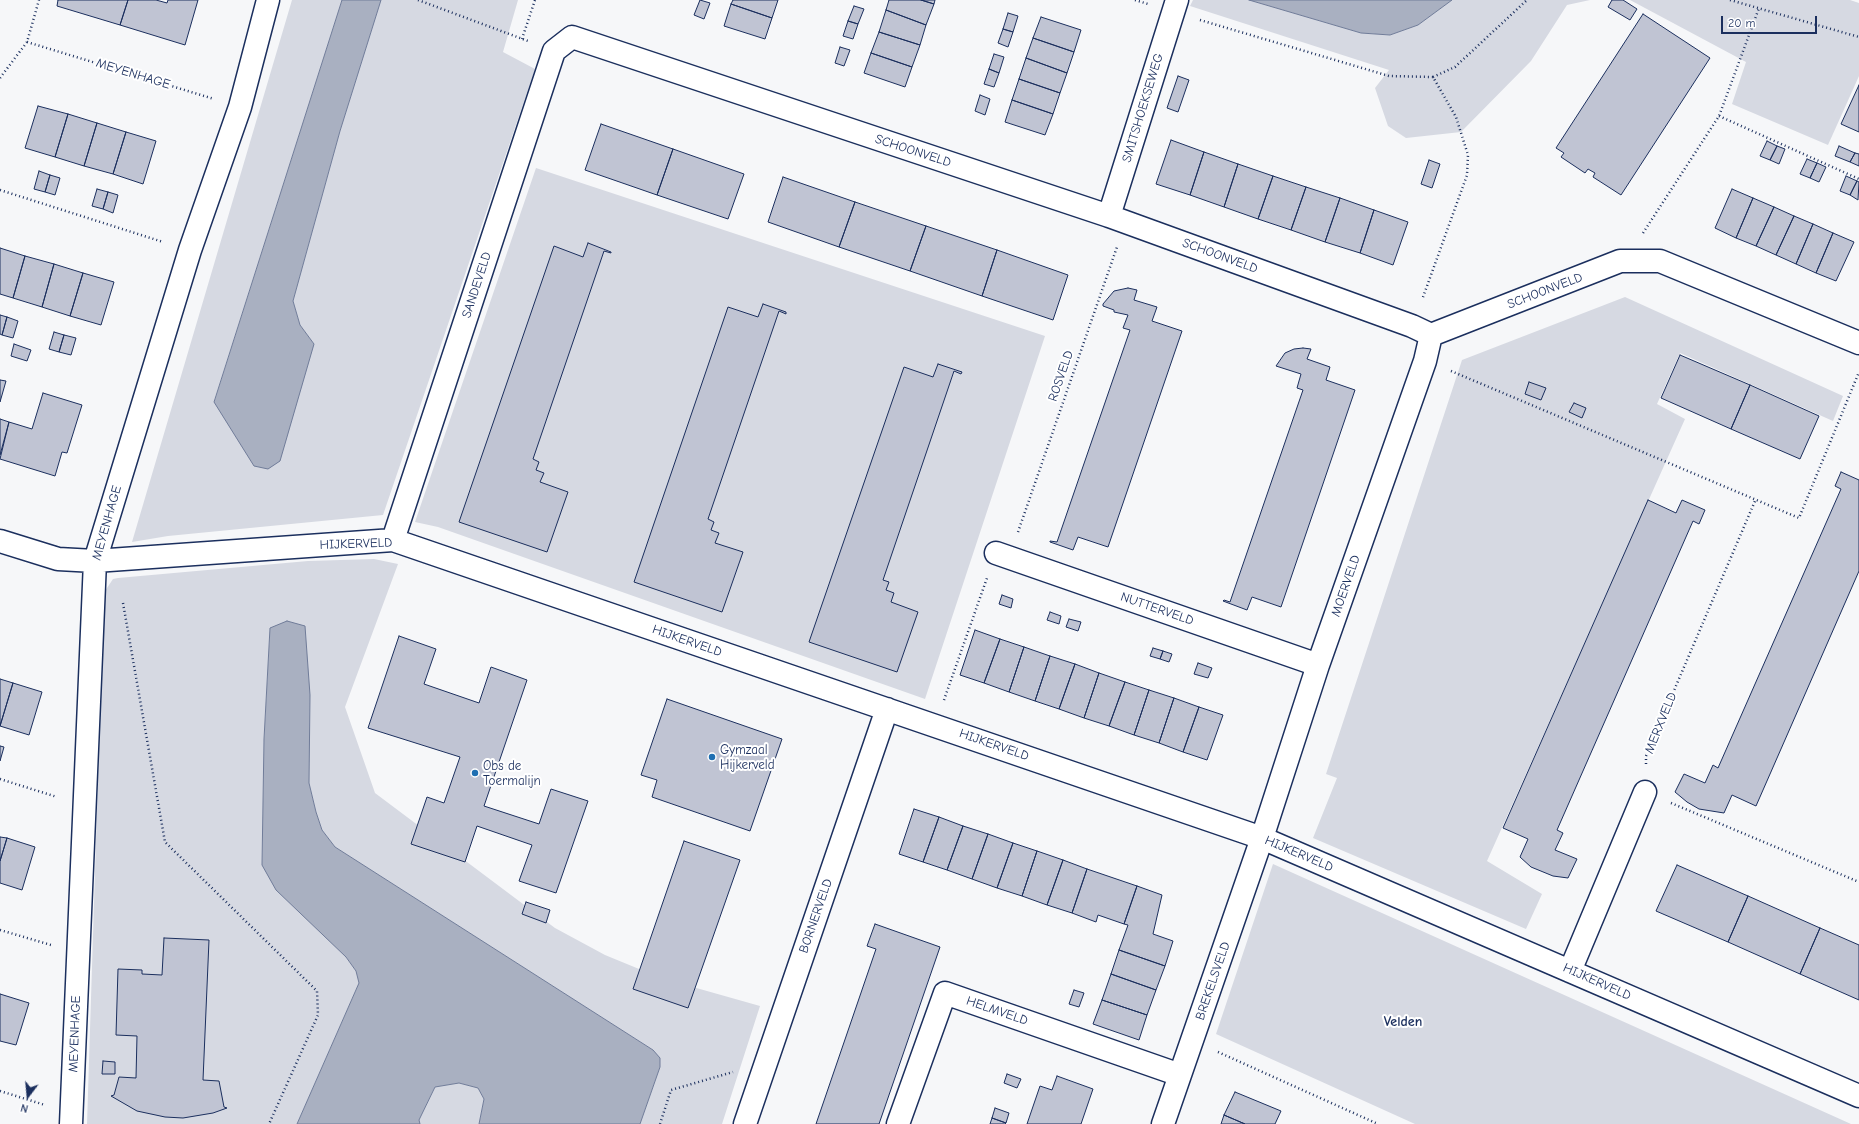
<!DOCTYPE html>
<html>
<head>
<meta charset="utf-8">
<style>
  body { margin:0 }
  #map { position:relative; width:1859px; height:1124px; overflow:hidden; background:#f6f7f9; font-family:"Comic Neue",sans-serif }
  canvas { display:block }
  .north { position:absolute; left:8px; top:1076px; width:40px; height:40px; -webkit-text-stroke:3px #fff; paint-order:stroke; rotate:196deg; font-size:11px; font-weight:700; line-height:16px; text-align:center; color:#1b2f5e }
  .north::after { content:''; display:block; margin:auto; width:14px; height:18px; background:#1b2f5e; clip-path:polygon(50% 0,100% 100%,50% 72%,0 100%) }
  .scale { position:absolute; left:1721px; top:16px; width:96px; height:18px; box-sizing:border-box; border:2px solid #1b2f5e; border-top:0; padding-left:5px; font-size:12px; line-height:14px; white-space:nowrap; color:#1b2f5e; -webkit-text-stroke:3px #fff; paint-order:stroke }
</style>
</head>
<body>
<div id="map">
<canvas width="1859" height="1124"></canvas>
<div class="north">N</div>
<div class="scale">20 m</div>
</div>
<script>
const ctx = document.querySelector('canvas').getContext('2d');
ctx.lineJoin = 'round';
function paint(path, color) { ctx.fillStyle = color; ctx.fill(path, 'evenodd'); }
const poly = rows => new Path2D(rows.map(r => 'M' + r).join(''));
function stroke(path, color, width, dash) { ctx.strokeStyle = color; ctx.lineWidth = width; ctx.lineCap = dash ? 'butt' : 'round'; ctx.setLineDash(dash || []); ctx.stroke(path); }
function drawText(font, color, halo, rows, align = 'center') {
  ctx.font = font + ' "Comic Neue",sans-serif'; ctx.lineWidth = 4; ctx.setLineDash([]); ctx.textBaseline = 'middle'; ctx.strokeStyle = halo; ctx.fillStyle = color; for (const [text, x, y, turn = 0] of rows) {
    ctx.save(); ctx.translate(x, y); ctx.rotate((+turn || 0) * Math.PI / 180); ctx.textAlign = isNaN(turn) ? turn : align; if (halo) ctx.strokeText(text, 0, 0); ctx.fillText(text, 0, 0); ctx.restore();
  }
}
paint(poly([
  [292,0,342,0,214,401,314,344,300,325,293,301,340,131,381,0,518,0,503,52,535,69,383,515,168,536,132,542],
  [1193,0,1249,0,1361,33,1390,35,1418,25,1452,0,1590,0,1567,5,1531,61,1461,132,1406,138,1388,126,1375,88,1389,70,1190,6],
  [1630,0,1850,0,1859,3,1859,76,1828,145,1732,104,1746,62],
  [536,168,1045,336,925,699,438,527,415,522],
  [1625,297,1843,396,1833,421,1680,353,1657,404,1685,419,1487,861,1542,894,1526,929,1313,838,1337,778,1326,774,1462,360],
  [374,559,398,564,345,707,375,793,555,928,605,955,661,978,760,1006,722,1124,640,1124,660,1067,653,1050,335,847,322,830,316,812,309,783,310,695,270,628,264,739,262,865,346,957,356,971,359,983,297,1124,87,1124,101,683,100,619,105,591,113,579,118,578,308,561],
  [1273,864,1851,1124,1415,1124,1216,1034],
  [459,1083,478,1088,484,1099,479,1124,420,1124,419,1120,435,1087]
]), '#d6d9e2');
const water = poly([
  [342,0,381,0,340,131,293,301,300,325,314,344,280,461,268,469,254,466,214,402,342,0],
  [1249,0,1452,0,1418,25,1390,35,1361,33,1249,0],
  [287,621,305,626,310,695,309,783,316,812,322,830,335,847,653,1050,660,1058,660,1067,640,1124,479,1124,484,1099,478,1088,459,1083,435,1087,419,1120,420,1124,297,1124,359,983,356,971,346,957,276,890,262,865,264,739,270,628,287,621]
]);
paint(water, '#a9b0c1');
stroke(water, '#707c99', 1);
const building = poly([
  [58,0,128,0,120,25,57,6,58,0],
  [128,0,156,0,167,3,168,0,198,0,185,45,120,25,128,0],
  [700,0,710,3,704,19,694,15,700,0],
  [733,0,778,0,772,18,731,4,733,0],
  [889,0,921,0,934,4,926,25,886,10,889,0],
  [921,0,935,0,934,4,921,0],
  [1612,0,1623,0,1637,9,1630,20,1608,7,1612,0],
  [731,4,772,18,765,39,724,26,731,4],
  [854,6,864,9,858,24,848,21,854,6],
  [886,10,926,25,920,45,879,32,886,10],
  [1008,13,1018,16,1013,32,1003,29,1008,13],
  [1643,14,1710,58,1621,195,1593,177,1595,173,1588,169,1585,173,1561,157,1564,153,1556,148,1643,14],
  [1041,17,1081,30,1074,52,1033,38,1041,17],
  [848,21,858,24,853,39,843,36,848,21],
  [1003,29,1013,32,1008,47,998,43,1003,29],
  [879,32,920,45,912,67,871,53,879,32],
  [1033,38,1074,52,1067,73,1026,58,1033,38],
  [840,47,850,50,844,66,835,63,840,47],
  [871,53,912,67,905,87,864,73,871,53],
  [994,54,1004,57,999,73,989,69,994,54],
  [1026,58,1067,73,1060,93,1019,79,1026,58],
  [989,69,999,73,994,87,984,84,989,69],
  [1178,76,1189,80,1178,112,1167,108,1178,76],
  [1019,79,1060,93,1053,114,1012,100,1019,79],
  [1859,85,1859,132,1841,124,1859,85],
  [980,95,990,99,985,115,975,111,980,95],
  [1012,100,1053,114,1045,135,1005,122,1012,100],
  [38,106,68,114,55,157,25,148,38,106],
  [68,114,97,123,84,166,55,157,68,114],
  [97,123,126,132,113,174,84,166,97,123],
  [601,124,673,149,657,195,585,170,601,124],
  [126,132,156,141,143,184,113,174,126,132],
  [1171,140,1204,152,1190,195,1156,184,1171,140],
  [1767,141,1777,146,1770,160,1760,156,1767,141],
  [1777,146,1785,149,1779,164,1770,160,1777,146],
  [1839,146,1855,153,1850,162,1835,156,1839,146],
  [673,149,744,174,728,219,657,195,673,149],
  [1204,152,1238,164,1224,207,1190,195,1204,152],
  [1855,153,1859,154,1859,166,1850,162,1855,153],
  [1807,159,1817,163,1810,178,1800,174,1807,159],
  [1429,160,1440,164,1432,188,1421,184,1429,160],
  [1817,163,1826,167,1819,182,1810,178,1817,163],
  [1238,164,1273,176,1258,219,1224,207,1238,164],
  [39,171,50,175,45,192,34,189,39,171],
  [50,175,60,178,55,195,45,192,50,175],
  [1273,176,1306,187,1291,230,1258,219,1273,176],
  [1846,176,1857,181,1850,195,1840,191,1846,176],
  [783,177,855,202,839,247,768,222,783,177],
  [1857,181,1859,182,1858,200,1850,195,1857,181],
  [1306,187,1340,198,1325,242,1291,230,1306,187],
  [97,189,108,192,103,209,92,206,97,189],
  [1732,189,1753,198,1736,238,1715,228,1732,189],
  [108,192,118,195,113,213,103,209,108,192],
  [1340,198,1374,210,1360,253,1325,242,1340,198],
  [1753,198,1774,207,1756,246,1736,238,1753,198],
  [855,202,926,226,910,271,839,247,855,202],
  [1774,207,1794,216,1776,255,1756,246,1774,207],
  [1374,210,1408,222,1393,265,1360,253,1374,210],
  [1794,216,1813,224,1796,264,1776,255,1794,216],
  [1813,224,1833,233,1816,273,1796,264,1813,224],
  [926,226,997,250,982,296,910,271,926,226],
  [1833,233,1854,242,1836,281,1816,273,1833,233],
  [588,243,611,252,611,253,604,251,533,459,539,462,536,470,544,473,540,482,568,492,547,552,459,522,554,246,583,257,588,243],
  [0,248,25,256,13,298,0,294,0,248],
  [997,250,1068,275,1053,320,982,296,997,250],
  [25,256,54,264,42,307,13,298,25,256],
  [54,264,83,273,70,316,42,307,54,264],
  [83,273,114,282,101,325,70,316,83,273],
  [1128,288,1137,290,1134,300,1157,307,1152,321,1182,331,1108,547,1078,537,1073,550,1050,542,1050,541,1057,542,1130,330,1123,328,1128,315,1114,312,1114,310,1103,306,1103,304,1114,291,1128,288],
  [763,304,786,312,786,314,779,311,708,519,714,522,711,530,719,533,715,543,743,552,722,612,634,582,728,307,758,317,763,304],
  [0,315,7,317,2,335,0,334,0,315],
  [7,317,18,321,13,338,2,335,7,317],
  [54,332,64,335,59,352,49,349,54,332],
  [64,335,76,338,71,355,59,352,64,335],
  [14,344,31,350,27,361,11,356,14,344],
  [1303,348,1311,349,1307,359,1330,367,1326,380,1355,390,1281,607,1252,597,1247,610,1223,601,1224,600,1230,602,1303,390,1297,388,1301,374,1276,366,1285,353,1294,349,1303,348],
  [1680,355,1750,385,1731,429,1661,398,1680,355],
  [938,364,962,372,961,374,954,371,883,580,889,582,886,590,894,593,891,602,918,612,897,672,809,642,904,367,933,377,938,364],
  [0,380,6,381,0,402,0,380],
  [1529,382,1546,388,1541,400,1525,394,1529,382],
  [1750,385,1819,416,1800,459,1731,429,1750,385],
  [43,393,82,405,67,453,62,452,55,476,0,459,9,422,32,429,43,393],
  [1574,403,1586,408,1582,418,1569,412,1574,403],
  [0,419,9,422,0,455,0,419],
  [1841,472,1859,480,1859,571,1756,806,1732,795,1724,813,1699,809,1687,802,1675,792,1684,774,1705,783,1713,765,1718,768,1841,489,1835,486,1841,472],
  [1648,500,1676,513,1682,500,1705,510,1699,524,1693,521,1557,830,1563,833,1555,850,1577,859,1568,878,1553,876,1531,867,1520,857,1528,839,1503,828,1648,500],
  [1002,595,1013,599,1011,608,999,604,1002,595],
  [1050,612,1061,616,1059,624,1047,620,1050,612],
  [1069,619,1081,622,1078,631,1066,627,1069,619],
  [975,630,1000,639,984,683,960,675,975,630],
  [399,636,436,649,424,684,479,703,491,667,527,680,484,806,539,824,551,789,588,801,556,893,519,881,532,845,477,826,465,862,411,844,427,797,444,803,460,757,368,728,399,636],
  [1000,639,1024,647,1009,692,984,683,1000,639],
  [1024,647,1050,656,1035,701,1009,692,1024,647],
  [1153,648,1163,651,1160,659,1150,656,1153,648],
  [1163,651,1172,654,1169,662,1160,659,1163,651],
  [1050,656,1075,664,1059,709,1035,701,1050,656],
  [1198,663,1212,668,1208,678,1194,674,1198,663],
  [1075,664,1099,673,1084,718,1059,709,1075,664],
  [1099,673,1125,682,1109,726,1084,718,1099,673],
  [0,679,13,683,0,726,0,679],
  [1125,682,1149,690,1134,735,1109,726,1125,682],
  [13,683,42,692,29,735,0,726,13,683],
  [1149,690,1174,698,1159,743,1134,735,1149,690],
  [1174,698,1199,707,1183,752,1159,743,1174,698],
  [667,699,782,739,750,831,652,797,657,780,641,775,667,699],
  [1199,707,1223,715,1207,760,1183,752,1199,707],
  [0,746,4,747,0,761,0,746],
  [914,809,939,817,923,862,899,854,914,809],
  [939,817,963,826,947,870,923,862,939,817],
  [963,826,988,834,972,879,947,870,963,826],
  [988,834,1013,843,997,888,972,879,988,834],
  [0,837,7,838,0,861,0,837],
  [7,838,35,847,22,890,0,883,0,861,7,838],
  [684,841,740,860,688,1008,633,989,684,841],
  [1013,843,1037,851,1022,896,997,888,1013,843],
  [1037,851,1063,860,1047,905,1022,896,1037,851],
  [1063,860,1087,869,1072,913,1047,905,1063,860],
  [1677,865,1748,896,1728,942,1656,911,1677,865],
  [1087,869,1137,886,1124,924,1098,915,1096,922,1072,913,1087,869],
  [1137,886,1162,895,1153,934,1173,941,1165,966,1119,950,1128,925,1124,924,1137,886],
  [1748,896,1820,928,1800,974,1728,942,1748,896],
  [526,902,550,910,546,923,522,914,526,902],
  [875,924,940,947,879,1124,816,1124,876,949,867,946,875,924],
  [1820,928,1859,945,1859,1000,1800,974,1820,928],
  [164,938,209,940,203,1080,219,1081,224,1107,227,1108,213,1113,183,1118,165,1117,137,1111,111,1096,114,1095,119,1077,136,1078,137,1036,116,1035,118,969,142,970,142,974,162,975,164,938],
  [1119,950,1165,966,1156,990,1111,974,1119,950],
  [1111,974,1156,990,1147,1015,1102,1000,1111,974],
  [1074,990,1084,993,1079,1007,1069,1004,1074,990],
  [0,994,29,1003,16,1045,0,1041,0,994],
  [1102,1000,1147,1015,1139,1040,1093,1024,1102,1000],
  [103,1061,115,1062,115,1074,102,1074,103,1061],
  [1007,1074,1021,1079,1017,1088,1004,1083,1007,1074],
  [1057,1076,1093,1089,1081,1124,1027,1124,1040,1086,1052,1090,1057,1076],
  [1235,1092,1281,1111,1275,1124,1245,1124,1224,1115,1235,1092],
  [995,1108,1009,1113,1006,1123,992,1118,995,1108],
  [1224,1115,1245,1124,1221,1124,1224,1115],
  [992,1118,1006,1123,1005,1124,990,1124,992,1118]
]);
paint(building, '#c0c4d3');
stroke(building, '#1b2f5e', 1);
const street = poly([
  [1109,216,1177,0],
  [393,540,554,51,572,37,1109,216,1412,326,1431,335,1620,261,1660,261,1859,343],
  [0,541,58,559,95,561,393,540,1262,838,1859,1096],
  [996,553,1318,665],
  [1570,971,1645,792],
  [71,1124,95,561,190,250,240,107,268,0],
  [745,1124,887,709],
  [898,1124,945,993,1180,1075],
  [1163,1124,1262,838,1318,665,1425,361,1431,335]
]);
stroke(street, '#1b2f5e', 25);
stroke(poly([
  [418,0,528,41],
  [1135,0,1148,4],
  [1730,0,1859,37],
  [1200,20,1389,76,1433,77,1456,117,1468,155,1467,175,1422,300],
  [522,39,535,0],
  [27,42,214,99],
  [1433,77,1455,67,1527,0],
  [0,78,27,42,39,0],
  [1719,116,1859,179],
  [0,190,163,242],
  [1643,233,1719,116,1759,8],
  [1451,371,1799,518,1859,372],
  [1018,532,1117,247],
  [123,603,165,842,317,991,318,1015,269,1124],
  [944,700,987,578],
  [1646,764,1646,756,1755,501],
  [0,779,57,797],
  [1671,803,1859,882],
  [0,930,51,945],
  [1218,1052,1378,1124],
  [0,1091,45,1105],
  [660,1124,671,1090,733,1072]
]), '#1b2f5e', 2.5, [1, 3]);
stroke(street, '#fff', 22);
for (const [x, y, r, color] of [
  [712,757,4,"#1f6fb2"],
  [475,773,4,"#1f6fb2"]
]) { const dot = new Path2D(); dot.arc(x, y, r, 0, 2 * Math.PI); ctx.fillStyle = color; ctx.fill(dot); stroke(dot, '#fff', 1.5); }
drawText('13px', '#1b2f5e', '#fff', [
  ["MEYENHAGE",133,74,17],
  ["SMITSHOEKSEWEG",1143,108,-73],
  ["SCHOONVELD",913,151,18],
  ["SCHOONVELD",1220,256,20],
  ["SANDEVELD",477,285,-72],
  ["SCHOONVELD",1545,291,-21],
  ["ROSVELD",1061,376,-71],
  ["MEYENHAGE",107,523,-74],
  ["HIJKERVELD",356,544,-2],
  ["MOERVELD",1346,586,-71],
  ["NUTTERVELD",1157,609,19],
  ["HIJKERVELD",687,641,19],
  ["MERXVELD",1661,723,-68],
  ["HIJKERVELD",994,745,19],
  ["HIJKERVELD",1299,854,23],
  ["BORNERVELD",816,916,-71],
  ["BREKELSVELD",1213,981,-71],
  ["HIJKERVELD",1597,982,24],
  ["HELMVELD",997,1011,19],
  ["MEYENHAGE",75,1034,-88]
]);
drawText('13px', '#1b2f5e', '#fff', [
  ["Gymzaal",720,750],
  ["Hijkerveld",720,765],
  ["Obs de",483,766],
  ["Toermalijn",483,781]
], 'left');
drawText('bold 14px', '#1b2f5e', '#fff', [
  ["Velden",1403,1022]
]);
</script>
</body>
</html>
